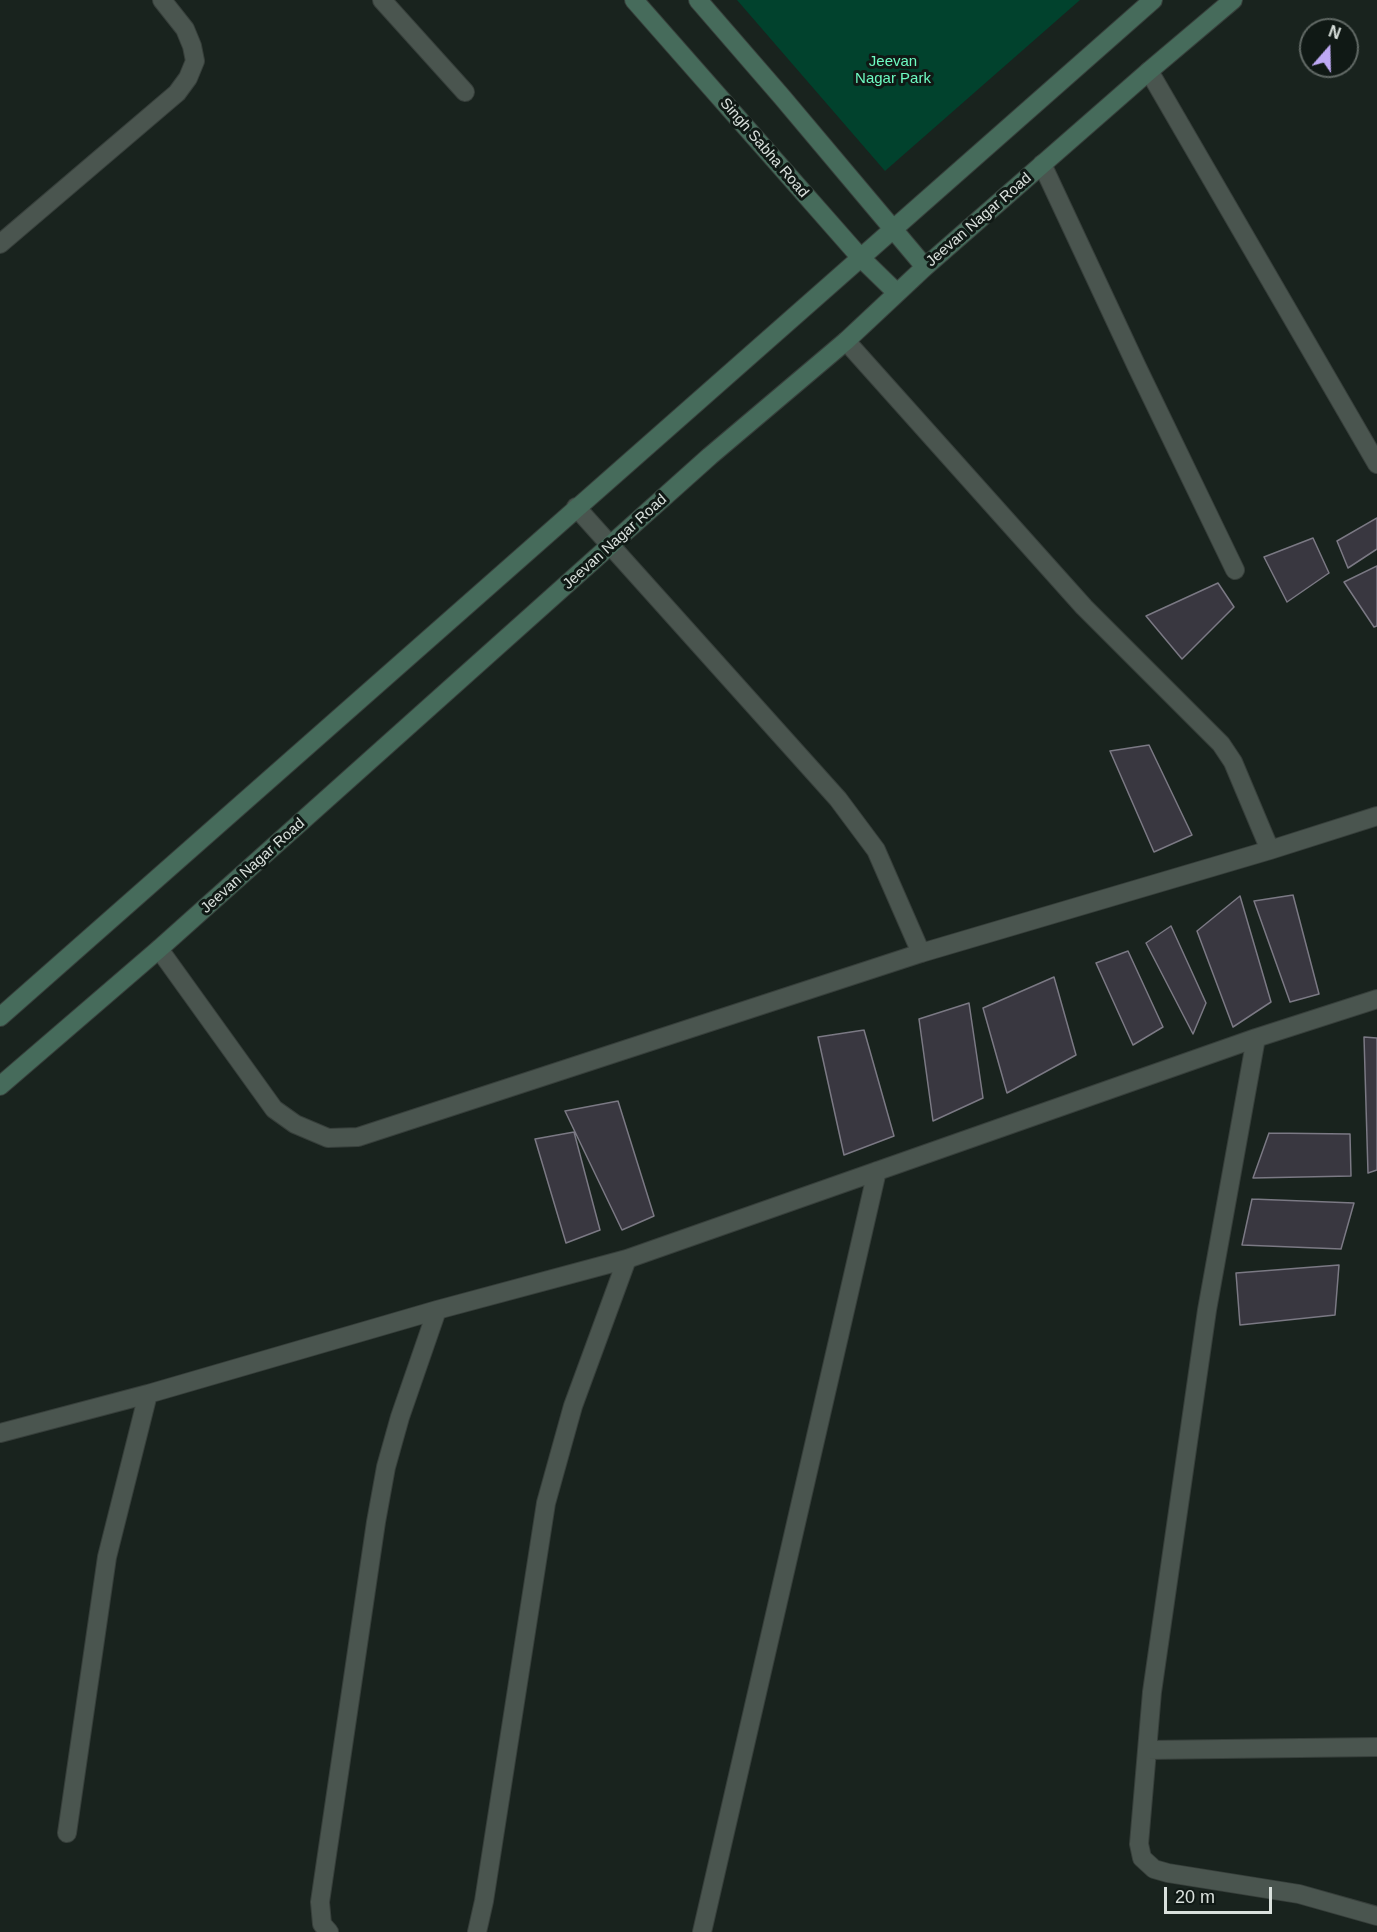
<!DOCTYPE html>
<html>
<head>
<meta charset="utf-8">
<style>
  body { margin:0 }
  #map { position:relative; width:1377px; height:1932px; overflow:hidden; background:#19231e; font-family:Arial,sans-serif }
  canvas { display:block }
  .north { position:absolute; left:1299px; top:18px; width:60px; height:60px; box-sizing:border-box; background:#101915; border:2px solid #616965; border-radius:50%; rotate:20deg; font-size:16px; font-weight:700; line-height:24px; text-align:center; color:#dae1dd }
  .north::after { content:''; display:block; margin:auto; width:21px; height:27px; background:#bea9f4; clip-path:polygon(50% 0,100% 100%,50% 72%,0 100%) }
  .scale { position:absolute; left:1164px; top:1887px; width:108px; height:27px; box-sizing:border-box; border:3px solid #dae1dd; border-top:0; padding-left:8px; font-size:18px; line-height:21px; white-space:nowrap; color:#dae1dd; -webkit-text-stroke:4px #101915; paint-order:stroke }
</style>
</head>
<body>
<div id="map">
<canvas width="1377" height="1932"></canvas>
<div class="north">N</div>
<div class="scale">20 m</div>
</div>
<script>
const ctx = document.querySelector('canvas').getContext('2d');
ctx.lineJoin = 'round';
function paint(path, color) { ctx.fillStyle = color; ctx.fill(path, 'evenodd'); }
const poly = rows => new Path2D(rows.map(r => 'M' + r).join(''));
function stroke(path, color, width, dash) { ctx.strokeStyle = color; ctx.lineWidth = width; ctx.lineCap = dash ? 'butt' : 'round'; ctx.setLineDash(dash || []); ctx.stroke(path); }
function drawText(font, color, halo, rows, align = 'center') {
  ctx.font = font + ' Arial,sans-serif'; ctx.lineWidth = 6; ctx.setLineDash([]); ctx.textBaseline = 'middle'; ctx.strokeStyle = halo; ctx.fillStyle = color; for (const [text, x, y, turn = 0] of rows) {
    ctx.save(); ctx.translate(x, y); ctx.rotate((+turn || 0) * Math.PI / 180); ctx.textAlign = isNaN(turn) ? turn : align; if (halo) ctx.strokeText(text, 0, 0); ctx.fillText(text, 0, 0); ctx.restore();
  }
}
paint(poly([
  [737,0,1080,0,885,171]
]), '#01422d');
const building = poly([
  [1377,518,1377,549,1348,568,1337,541,1377,518],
  [1313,538,1329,573,1287,602,1264,557,1313,538],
  [1377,566,1377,626,1374,627,1344,582,1377,566],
  [1218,583,1234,607,1182,659,1146,616,1218,583],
  [1149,745,1192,835,1154,852,1110,751,1149,745],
  [1293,895,1319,994,1290,1002,1254,901,1293,895],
  [1240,896,1271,1002,1233,1027,1197,931,1240,896],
  [1171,926,1206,1003,1193,1034,1146,943,1171,926],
  [1128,951,1163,1027,1133,1045,1096,963,1128,951],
  [1054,977,1076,1055,1007,1093,983,1008,1054,977],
  [969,1003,983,1098,933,1121,919,1019,969,1003],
  [864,1030,894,1136,844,1155,818,1037,864,1030],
  [1364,1037,1377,1038,1377,1170,1368,1173,1364,1037],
  [618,1101,654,1216,622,1230,565,1111,618,1101],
  [574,1132,600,1230,566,1243,535,1139,574,1132],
  [1269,1133,1350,1134,1351,1176,1253,1178,1269,1133],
  [1252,1199,1354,1203,1341,1249,1242,1245,1252,1199],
  [1339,1265,1335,1315,1240,1325,1236,1273,1339,1265]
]);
paint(building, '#393740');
stroke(building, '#7b7984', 1.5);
const street = poly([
  [382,0,465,92],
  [1149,71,1377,464],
  [1042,164,1137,367,1235,570],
  [0,244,177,93,188,78,195,61,192,46,185,29,162,0],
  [846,341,1084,607,1221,744,1233,762,1270,850],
  [576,507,838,799,876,850,921,953],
  [159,949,274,1109,295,1124,328,1138,358,1137,921,953,1270,850,1377,816],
  [1256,1038,1207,1310,1152,1692,1139,1844,1142,1858,1154,1869,1168,1873,1299,1894,1377,1916],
  [0,1433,148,1394,437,1310,627,1259,1256,1038,1377,999],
  [1147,1750,1377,1747],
  [67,1833,107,1557,148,1394],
  [329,1932,322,1924,320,1902,376,1522,386,1467,400,1417,437,1310],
  [477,1932,484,1901,546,1503,573,1406,627,1259],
  [702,1932,877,1171]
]);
const secondary = poly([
  [634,0,860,257,897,293],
  [698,0,782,97,925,267],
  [0,1017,1153,0],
  [0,1086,159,949,710,456,846,341,925,267,1149,71,1233,0]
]);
stroke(street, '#373f3b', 20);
stroke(secondary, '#373f3b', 20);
stroke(street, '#4a554f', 18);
stroke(secondary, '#466b5b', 18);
drawText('15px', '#6efbc2', '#101915', [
  ["Jeevan",893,62],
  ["Nagar Park",893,79]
]);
drawText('15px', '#dae1dd', '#101915', [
  ["Singh Sabha Road",764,148,49],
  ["Jeevan Nagar Road",979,220,-41],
  ["Jeevan Nagar Road",615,542,-42],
  ["Jeevan Nagar Road",253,866,-42]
]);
</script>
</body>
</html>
